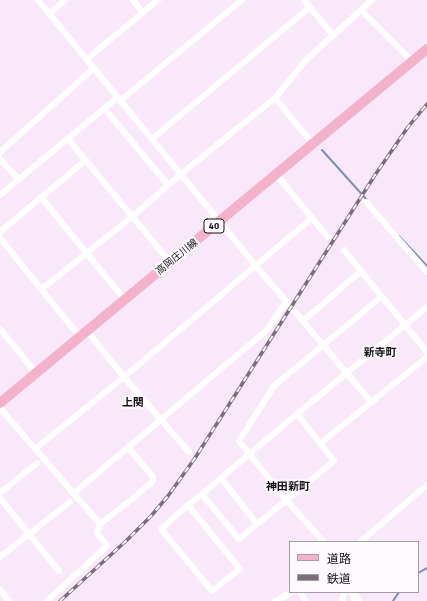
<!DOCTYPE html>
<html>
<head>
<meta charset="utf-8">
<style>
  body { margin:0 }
  #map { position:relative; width:427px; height:601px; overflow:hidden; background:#f9e8fa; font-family:"Fira Sans","Noto Sans JP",sans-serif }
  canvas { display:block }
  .legend { position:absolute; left:289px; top:541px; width:130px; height:52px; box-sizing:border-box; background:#fefbfe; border:1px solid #a19da1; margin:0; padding:5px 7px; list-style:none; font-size:12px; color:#150f15 }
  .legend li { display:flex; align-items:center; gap:8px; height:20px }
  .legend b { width:20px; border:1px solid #a19da1 }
</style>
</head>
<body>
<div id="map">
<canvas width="427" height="601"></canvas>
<ul class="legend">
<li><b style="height:5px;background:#f3b1ca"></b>道路</li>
<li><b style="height:5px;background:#796e79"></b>鉄道</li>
</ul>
</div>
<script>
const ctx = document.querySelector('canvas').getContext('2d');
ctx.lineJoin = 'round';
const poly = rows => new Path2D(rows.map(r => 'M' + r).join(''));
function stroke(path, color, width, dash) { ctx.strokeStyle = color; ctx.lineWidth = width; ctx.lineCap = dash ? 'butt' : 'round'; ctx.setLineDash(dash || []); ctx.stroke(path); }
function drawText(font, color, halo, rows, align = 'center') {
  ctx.font = font + ' "Fira Sans","Noto Sans JP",sans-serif'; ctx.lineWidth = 4; ctx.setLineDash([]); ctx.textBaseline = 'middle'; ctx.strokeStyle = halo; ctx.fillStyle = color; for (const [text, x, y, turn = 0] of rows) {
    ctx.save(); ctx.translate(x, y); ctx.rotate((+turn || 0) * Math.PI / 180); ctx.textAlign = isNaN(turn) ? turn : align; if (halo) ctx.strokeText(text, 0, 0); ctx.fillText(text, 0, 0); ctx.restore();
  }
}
stroke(poly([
  [322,150,367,200],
  [399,236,427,266],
  [418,573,427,568],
  [393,601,399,592]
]), '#7a8fb8', 2);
stroke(poly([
  [38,0,256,266,303,321],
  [133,0,143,13],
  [304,0,333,35],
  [361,10,412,61],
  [49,14,65,0],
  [87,59,158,0],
  [275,98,313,144],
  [121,100,242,0],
  [104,108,168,185],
  [68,139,170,262],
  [152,139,310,7],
  [0,152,94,68],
  [0,159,19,180],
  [0,195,118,97],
  [41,197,124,299],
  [366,202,427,272],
  [312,218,328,237],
  [0,232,86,160],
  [0,238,80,337],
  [344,250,427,352],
  [361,271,303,321,371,402],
  [42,289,133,216,181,174,275,98,307,59,372,0],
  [0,329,36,373],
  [87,331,124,377,189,452],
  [0,408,100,524,97,533,107,546,47,601],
  [321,443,427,357],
  [35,449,124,377,312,218,276,174],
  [221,478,257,524],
  [0,493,37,463],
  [74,493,267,330,286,302],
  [202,494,239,539,334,461,297,414],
  [0,498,59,571],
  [188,505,240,569,212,591,161,529,188,505,202,494,297,414,427,307],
  [100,524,131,500,153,481,153,477,128,447],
  [324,542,287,501,239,441,274,386,381,297],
  [360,542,427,485],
  [0,557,70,502],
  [0,590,9,601],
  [300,592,305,601],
  [275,601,293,592],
  [342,601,344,592]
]), '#fff', 6);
stroke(poly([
  [353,592,357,601]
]), '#fff', 9);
stroke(poly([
  [0,403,427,49]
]), '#f3b1ca', 10);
const rail = poly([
  [60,601,126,541,151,516,168,496,195,458,375,175,408,127,427,104]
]);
stroke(rail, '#796e79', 3.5);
stroke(rail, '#fefbfe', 2, [6]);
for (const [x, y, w] of [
  [214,226,20]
]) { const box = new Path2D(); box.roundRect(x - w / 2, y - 7, w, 14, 3); ctx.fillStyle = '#fefbfe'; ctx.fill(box); stroke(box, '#150f15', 1); }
drawText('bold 9px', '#150f15', null, [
  ["40",214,226]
]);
drawText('10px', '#150f15', '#fefbfe', [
  ["高岡庄川線",177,257,-39]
]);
drawText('bold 11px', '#150f15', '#fefbfe', [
  ["新寺町",380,353],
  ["上関",133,403],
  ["神田新町",288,487]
]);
</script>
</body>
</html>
